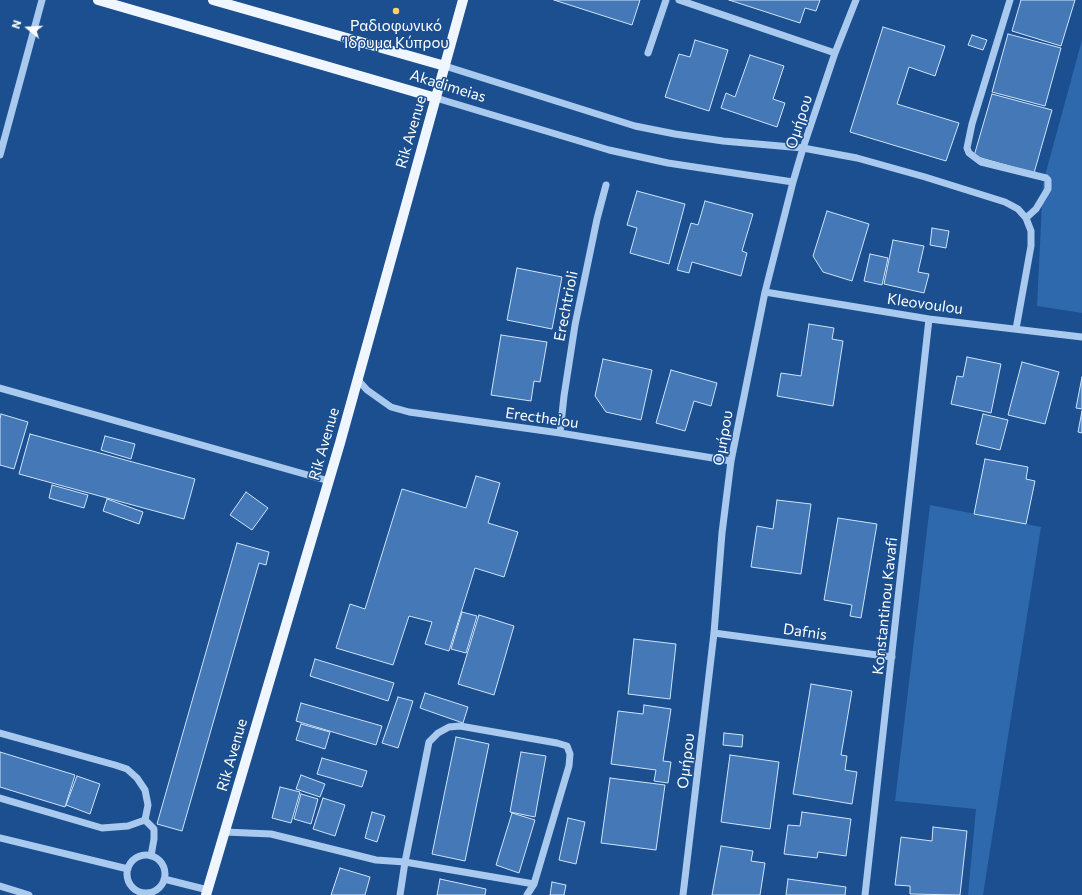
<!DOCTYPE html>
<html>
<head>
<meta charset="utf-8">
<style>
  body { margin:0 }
  #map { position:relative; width:1082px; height:895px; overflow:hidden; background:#1b4f8f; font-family:Commissioner,sans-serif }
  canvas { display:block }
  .north { position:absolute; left:8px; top:8px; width:40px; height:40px; -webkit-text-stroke:3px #1b4f8f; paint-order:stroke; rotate:288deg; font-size:11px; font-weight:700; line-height:16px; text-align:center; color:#fff }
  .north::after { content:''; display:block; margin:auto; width:14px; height:18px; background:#fff; clip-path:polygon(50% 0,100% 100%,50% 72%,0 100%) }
</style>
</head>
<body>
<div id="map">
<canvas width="1082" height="895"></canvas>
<div class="north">N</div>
</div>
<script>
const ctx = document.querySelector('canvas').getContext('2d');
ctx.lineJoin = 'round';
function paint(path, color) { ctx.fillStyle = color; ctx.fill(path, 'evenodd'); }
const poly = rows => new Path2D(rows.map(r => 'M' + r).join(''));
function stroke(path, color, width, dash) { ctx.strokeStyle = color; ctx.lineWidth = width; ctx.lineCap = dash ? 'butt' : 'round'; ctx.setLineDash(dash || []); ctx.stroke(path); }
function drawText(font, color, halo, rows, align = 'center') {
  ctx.font = font + ' Commissioner,sans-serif'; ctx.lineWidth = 3; ctx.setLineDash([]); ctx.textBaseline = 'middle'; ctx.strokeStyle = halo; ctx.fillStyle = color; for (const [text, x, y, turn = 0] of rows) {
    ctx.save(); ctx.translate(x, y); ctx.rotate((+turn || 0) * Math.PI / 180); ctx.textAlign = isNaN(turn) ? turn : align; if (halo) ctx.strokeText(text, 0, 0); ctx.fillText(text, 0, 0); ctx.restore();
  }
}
paint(poly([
  [1082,40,1082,313,1037,306,1043,183],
  [930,505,1041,527,983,895,968,895,976,809,895,801]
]), '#2e69ad');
const building = poly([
  [554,0,640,0,632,25,554,0],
  [729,0,820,0,816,11,805,8,800,23,729,0],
  [1021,0,1075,0,1061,46,1012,31,1021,0],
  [883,27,945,46,935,76,909,67,897,104,959,123,946,161,850,132,883,27],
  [1008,34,1061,48,1045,106,992,92,1008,34],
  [972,35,987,40,983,50,968,45,972,35],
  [695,40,728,50,709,111,665,97,679,54,690,57,695,40],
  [750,55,784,66,773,99,785,103,777,127,721,108,726,93,735,97,750,55],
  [992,94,1052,110,1034,173,974,156,992,94],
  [637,191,685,204,669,264,630,253,637,228,627,225,637,191],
  [705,201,753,214,742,251,747,253,741,276,692,262,689,273,677,270,691,223,698,225,705,201],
  [827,211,869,224,852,281,823,272,813,256,827,211],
  [932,228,949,231,946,248,930,245,932,228],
  [893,240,924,246,918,272,929,274,924,293,884,284,893,240],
  [870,254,888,258,882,285,864,281,870,254],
  [517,268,562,277,552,329,507,320,517,268],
  [809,324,834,328,832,339,843,341,833,406,777,396,781,373,801,376,809,324],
  [501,335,547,342,540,382,534,381,531,401,491,395,501,335],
  [967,357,1001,364,991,413,951,404,957,376,963,377,967,357],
  [603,359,652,370,641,420,606,412,595,396,603,359],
  [1022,362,1059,372,1045,424,1008,415,1022,362],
  [671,370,717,383,711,406,694,401,685,431,656,423,671,370],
  [1082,377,1082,409,1076,408,1082,377],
  [1082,411,1082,433,1078,432,1082,411],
  [1,414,28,422,14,469,0,465,0,419,1,414],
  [983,414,1008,420,1000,450,976,444,983,414],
  [30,434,195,479,184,519,19,474,30,434],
  [105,436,135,444,131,459,101,450,105,436],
  [985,459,1028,467,1026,479,1035,481,1026,524,974,514,985,459],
  [476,476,500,483,488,523,518,532,504,577,475,568,449,651,425,644,432,622,409,616,393,665,336,648,350,604,365,609,402,489,466,508,476,476],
  [52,485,88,495,84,508,49,498,52,485],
  [246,492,268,508,252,530,230,515,246,492],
  [107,499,143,512,139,524,103,511,107,499],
  [777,500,811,504,801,574,751,567,757,526,773,529,777,500],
  [838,518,877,524,861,618,850,616,852,605,824,600,838,518],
  [237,543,269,552,266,565,259,563,182,831,157,824,237,543],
  [462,612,477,616,466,653,451,649,462,612],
  [479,615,514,626,494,695,458,684,479,615],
  [634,639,676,644,670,699,628,694,634,639],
  [315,659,394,683,388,701,310,676,315,659],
  [811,684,852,691,841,755,847,756,845,770,857,772,852,804,793,794,811,684],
  [425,693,468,707,463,723,420,708,425,693],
  [398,697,413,701,398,748,382,743,398,697],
  [301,703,382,726,376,745,296,721,301,703],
  [644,705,671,709,663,761,671,762,668,783,654,781,656,770,611,764,618,711,643,714,644,705],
  [301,724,330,732,325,749,296,740,301,724],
  [724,733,743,735,742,747,723,745,724,733],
  [456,737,489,744,465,861,432,854,456,737],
  [0,752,75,775,65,807,0,787,0,752],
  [521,752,546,756,535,817,510,812,521,752],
  [730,755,779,762,770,829,721,822,730,755],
  [322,758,367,771,362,787,317,774,322,758],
  [301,775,325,784,320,797,296,789,301,775],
  [77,776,100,784,90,814,66,805,77,776],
  [610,778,665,785,656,850,601,843,610,778],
  [280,787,300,792,291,823,272,818,280,787],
  [301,794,318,799,311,824,294,819,301,794],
  [323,798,345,805,335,836,313,829,323,798],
  [372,812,385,816,377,842,365,838,372,812],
  [802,812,851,819,846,856,818,852,817,858,784,854,788,825,800,826,802,812],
  [512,813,535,820,519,873,496,865,512,813],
  [568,818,585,822,576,864,559,860,568,818],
  [933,827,967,831,960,895,910,894,910,886,895,885,901,837,932,841,933,827],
  [721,846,753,851,751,861,765,863,760,895,712,895,721,846],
  [340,868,370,877,365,895,331,895,340,868],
  [440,879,486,889,485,895,437,895,440,879],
  [788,879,846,887,845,895,786,895,788,879],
  [552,882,566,885,564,895,550,895,552,882]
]);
paint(building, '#4478b7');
stroke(building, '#cfe3fa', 1);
stroke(poly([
  [679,0,835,53],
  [1010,0,972,124,967,148,969,153,981,162,1046,178,1048,180,1048,189,1036,209,1026,218],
  [648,53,666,0],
  [445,66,635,126,675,134,723,141,803,148,857,158,925,177,1005,202,1018,209,1026,218,1031,231,1031,246,1016,329],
  [436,98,609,150,668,163,793,182],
  [0,155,42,0],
  [765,292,929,319,1082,337],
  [358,380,367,390,391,407,409,412,560,433,731,461],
  [0,388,329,481],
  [560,433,564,396,575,325,597,219,606,185],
  [714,633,892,657],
  [0,733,115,765,127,769,137,778,145,790,148,805,145,820],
  [0,798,102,828,128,826,145,820,154,829,154,839,151,856],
  [225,832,271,834,376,860,405,862,534,884],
  [0,838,128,869],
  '127 874a19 19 0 1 1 38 0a19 19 0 1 1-38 0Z',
  [164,879,208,890],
  [0,886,29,895],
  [400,895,405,862,429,742,438,733,449,727,460,726,557,743,567,746,570,754,569,766,534,884,527,895],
  [683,895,714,633,722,533,731,461,765,292,793,182,803,148,835,53,856,0],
  [865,895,929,319]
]), '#a9c9ee', 7);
stroke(poly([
  [98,0,436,98],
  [213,0,445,66],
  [206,895,340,443,463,0]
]), '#f0f6ff', 10);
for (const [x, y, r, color] of [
  [396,11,4,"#ffd166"]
]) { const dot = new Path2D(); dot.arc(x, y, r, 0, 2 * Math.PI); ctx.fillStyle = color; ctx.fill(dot); stroke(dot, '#1b4f8f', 1.5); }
drawText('15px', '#fff', '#1b4f8f', [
  ["Ραδιοφωνικό",396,26],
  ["Ίδρυμα Κύπρου",396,43]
]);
drawText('15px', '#fff', '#1b4f8f', [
  ["Akadimeias",448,86,17],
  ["Ομήρου",799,122,-72],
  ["Rik Avenue",411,132,-74],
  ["Kleovoulou",925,304,8],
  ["Erechtrioli",566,306,-79],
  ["Erectheiou",542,418,8],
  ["Ομήρου",723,438,-80],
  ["Rik Avenue",324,444,-74],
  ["Konstantinou Kavafi",885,606,-84],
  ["Dafnis",805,632,8],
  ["Rik Avenue",232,755,-74],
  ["Ομήρου",686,761,-83]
]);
</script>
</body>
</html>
